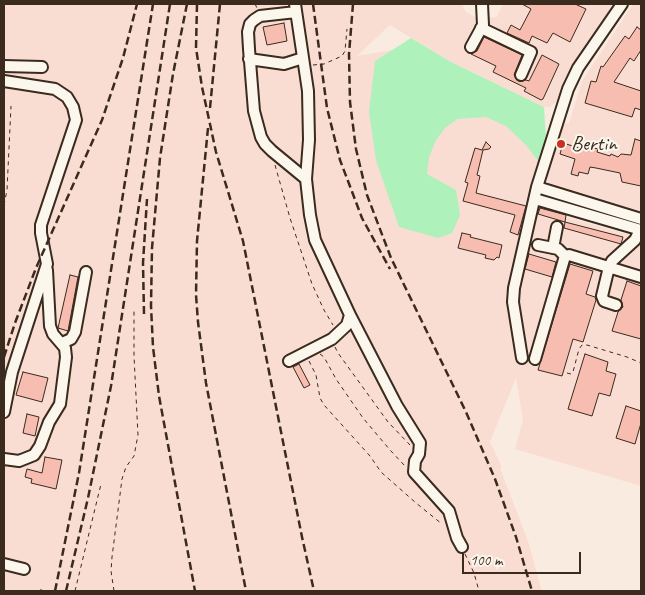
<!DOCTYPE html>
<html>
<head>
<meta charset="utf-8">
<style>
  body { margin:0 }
  #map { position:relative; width:645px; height:595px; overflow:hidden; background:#faebe0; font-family:Caveat,sans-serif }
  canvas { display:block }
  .frame { position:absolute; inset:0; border:5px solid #3b2a1e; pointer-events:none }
  .scale { position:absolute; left:462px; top:552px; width:119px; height:22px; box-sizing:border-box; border:2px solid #3b2a1e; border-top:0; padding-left:6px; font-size:15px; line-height:18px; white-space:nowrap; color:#3b2a1e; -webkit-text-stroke:4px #fbf7ec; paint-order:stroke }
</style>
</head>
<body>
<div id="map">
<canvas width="645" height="595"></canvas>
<div class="frame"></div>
<div class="scale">100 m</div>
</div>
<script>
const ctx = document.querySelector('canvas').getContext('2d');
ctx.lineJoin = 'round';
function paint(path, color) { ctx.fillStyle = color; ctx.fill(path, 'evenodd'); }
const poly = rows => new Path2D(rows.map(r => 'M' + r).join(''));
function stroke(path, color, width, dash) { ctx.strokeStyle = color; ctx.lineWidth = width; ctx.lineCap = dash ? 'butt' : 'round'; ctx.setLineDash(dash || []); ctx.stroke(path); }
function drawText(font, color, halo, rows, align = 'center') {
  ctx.font = font + ' Caveat,sans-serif'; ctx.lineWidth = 4; ctx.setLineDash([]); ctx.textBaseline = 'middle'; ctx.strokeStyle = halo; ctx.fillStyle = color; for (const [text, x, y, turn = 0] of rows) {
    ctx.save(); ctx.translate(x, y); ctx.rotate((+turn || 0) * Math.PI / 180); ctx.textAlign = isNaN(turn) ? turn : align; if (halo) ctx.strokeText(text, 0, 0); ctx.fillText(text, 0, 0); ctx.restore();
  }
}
paint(poly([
  [4,4,462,4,466,12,479,19,497,17,503,4,614,4,566,76,556,102,550,107,544,107,451,62,390,25,357,56,404,48,546,130,546,139,526,207,539,210,540,207,567,214,566,217,641,238,641,486,515,449,523,420,516,378,490,442,502,467,500,468,528,541,542,591,4,591],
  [633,4,641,4,641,216,555,190,546,180,561,124,569,123,582,81]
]), '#f9ddd2');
paint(poly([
  [411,38,451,62,544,107,546,139,539,162,526,145,506,126,486,117,457,119,445,128,436,140,429,157,427,174,456,190,460,215,452,233,438,238,399,227,376,160,369,112,375,61]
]), '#aef1bb');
const building = poly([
  [522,4,575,4,586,9,570,42,553,33,547,43,532,36,529,43,507,33,511,25,520,30,531,9,522,4],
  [284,23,287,41,267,45,263,27,284,23],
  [637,27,641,30,641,50,634,61,630,58,614,82,641,91,641,110,635,108,632,117,585,103,591,81,596,82,601,66,603,67,625,36,629,39,637,27],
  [484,37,522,55,514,75,519,81,526,80,529,81,542,55,559,64,543,99,541,100,524,91,526,88,493,72,496,66,471,54,477,51,484,37],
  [635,139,641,141,641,186,622,182,620,173,596,168,590,167,588,174,579,172,578,176,571,174,575,159,560,154,563,143,589,151,590,147,598,149,597,152,610,156,611,154,618,157,621,154,631,155,635,139],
  [486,142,491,147,489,149,483,150,477,175,480,176,476,193,526,206,518,235,510,232,515,215,463,201,468,183,465,182,475,148,482,150,486,142],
  [540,208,566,215,565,222,623,237,621,244,564,228,565,222,538,214,540,208],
  [462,233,471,235,470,237,502,245,499,258,497,257,494,260,485,258,486,255,458,248,462,233],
  [529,254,556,262,552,277,525,269,529,254],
  [570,264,593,271,586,294,595,297,596,300,583,342,573,339,562,376,538,370,570,264],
  [70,275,78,277,68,331,58,328,70,275],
  [627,281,641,286,641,339,612,331,618,312,623,307,621,300,627,281],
  [585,354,608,362,606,371,616,374,610,396,599,393,592,416,568,409,585,354],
  [299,364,310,385,304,388,293,367,299,364],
  [23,372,48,378,42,402,16,395,23,372],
  [626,406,641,411,641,423,635,444,616,438,626,406],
  [27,414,39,417,35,436,23,433,27,414],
  [45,457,62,460,56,489,31,483,32,479,25,477,27,469,42,473,45,457]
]);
paint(building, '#f7bdb1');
stroke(building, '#3b2a1e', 1);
const minor = poly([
  [296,12,260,16,254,20,250,24,248,32,249,49,254,111,261,137,265,144,272,151,306,179],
  [481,28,531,52,521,75],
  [471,47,483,25,482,4],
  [249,59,284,64,303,58],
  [4,66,42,67],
  [4,81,55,89,67,97,73,107,76,120,41,225,41,233,47,264,12,372,4,412],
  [537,187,641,219],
  [535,199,641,230],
  [538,245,558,249,565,256],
  [553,248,557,227],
  [616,305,604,301,602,296,609,267,612,261,635,240,640,230],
  [350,315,397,406,420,443,419,454,415,461,414,472,449,511,457,538,462,547],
  [62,343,71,339,75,332,86,272],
  [522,358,513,302,514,288,537,187,568,89,578,68,622,4],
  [535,359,565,256,569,255,641,277],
  [289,361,332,339,347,325,350,315,315,240,310,215,306,179,309,140,308,91,295,4],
  [4,459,19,461,34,455,40,446,49,422,60,404,66,357,65,348,53,334,50,326,47,270],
  [4,564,24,569]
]);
stroke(minor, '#3b2a1e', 14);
stroke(poly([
  [255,4,257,8],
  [313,65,324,64,342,56,345,51,347,29],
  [275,165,290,218,312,284,324,310,333,325],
  [4,205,7,190,11,106],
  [335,347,338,353,388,422,410,445],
  [320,354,324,357,336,379,363,418,390,450,405,466],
  [309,361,316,375,320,398,324,405,370,456,381,472,416,503,442,524],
  [567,373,571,374,573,372,579,349,582,345,587,345,627,357,641,363],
  [465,554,474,573,479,591],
  [41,591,41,589],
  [75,591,101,484],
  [114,591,111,571,112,557,122,479,126,467,134,456,138,435,134,356,134,309]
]), '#3b2a1e', 1, [4, 4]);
stroke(minor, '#fbf7ec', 10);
stroke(poly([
  [187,4,173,74,160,158,152,248,151,306,153,347,159,396,195,591],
  [197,4,196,48,202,87,216,152,243,241,302,537,314,591],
  [313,4,327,108,340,160,362,218,390,269],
  [353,4,349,54,350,102,356,149,367,195,391,258,466,412,495,479,516,537,532,591],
  [210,108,220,4],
  [208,128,197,241,196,295,198,322,206,383,246,591],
  [144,314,143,263,147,199],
  [4,357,15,323,36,268,102,120,123,58,137,4],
  [55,591,79,473,153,4],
  [66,591,88,498,111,386,170,4]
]), '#3b2a1e', 2.5, [8, 4]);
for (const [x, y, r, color] of [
  [561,144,5,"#c8321e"]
]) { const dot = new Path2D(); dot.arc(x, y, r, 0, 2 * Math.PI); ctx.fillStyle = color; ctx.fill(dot); stroke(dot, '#fbf7ec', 2); }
drawText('21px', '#3b2a1e', '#fbf7ec', [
  ["Bertin",571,144]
], 'left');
</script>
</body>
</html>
